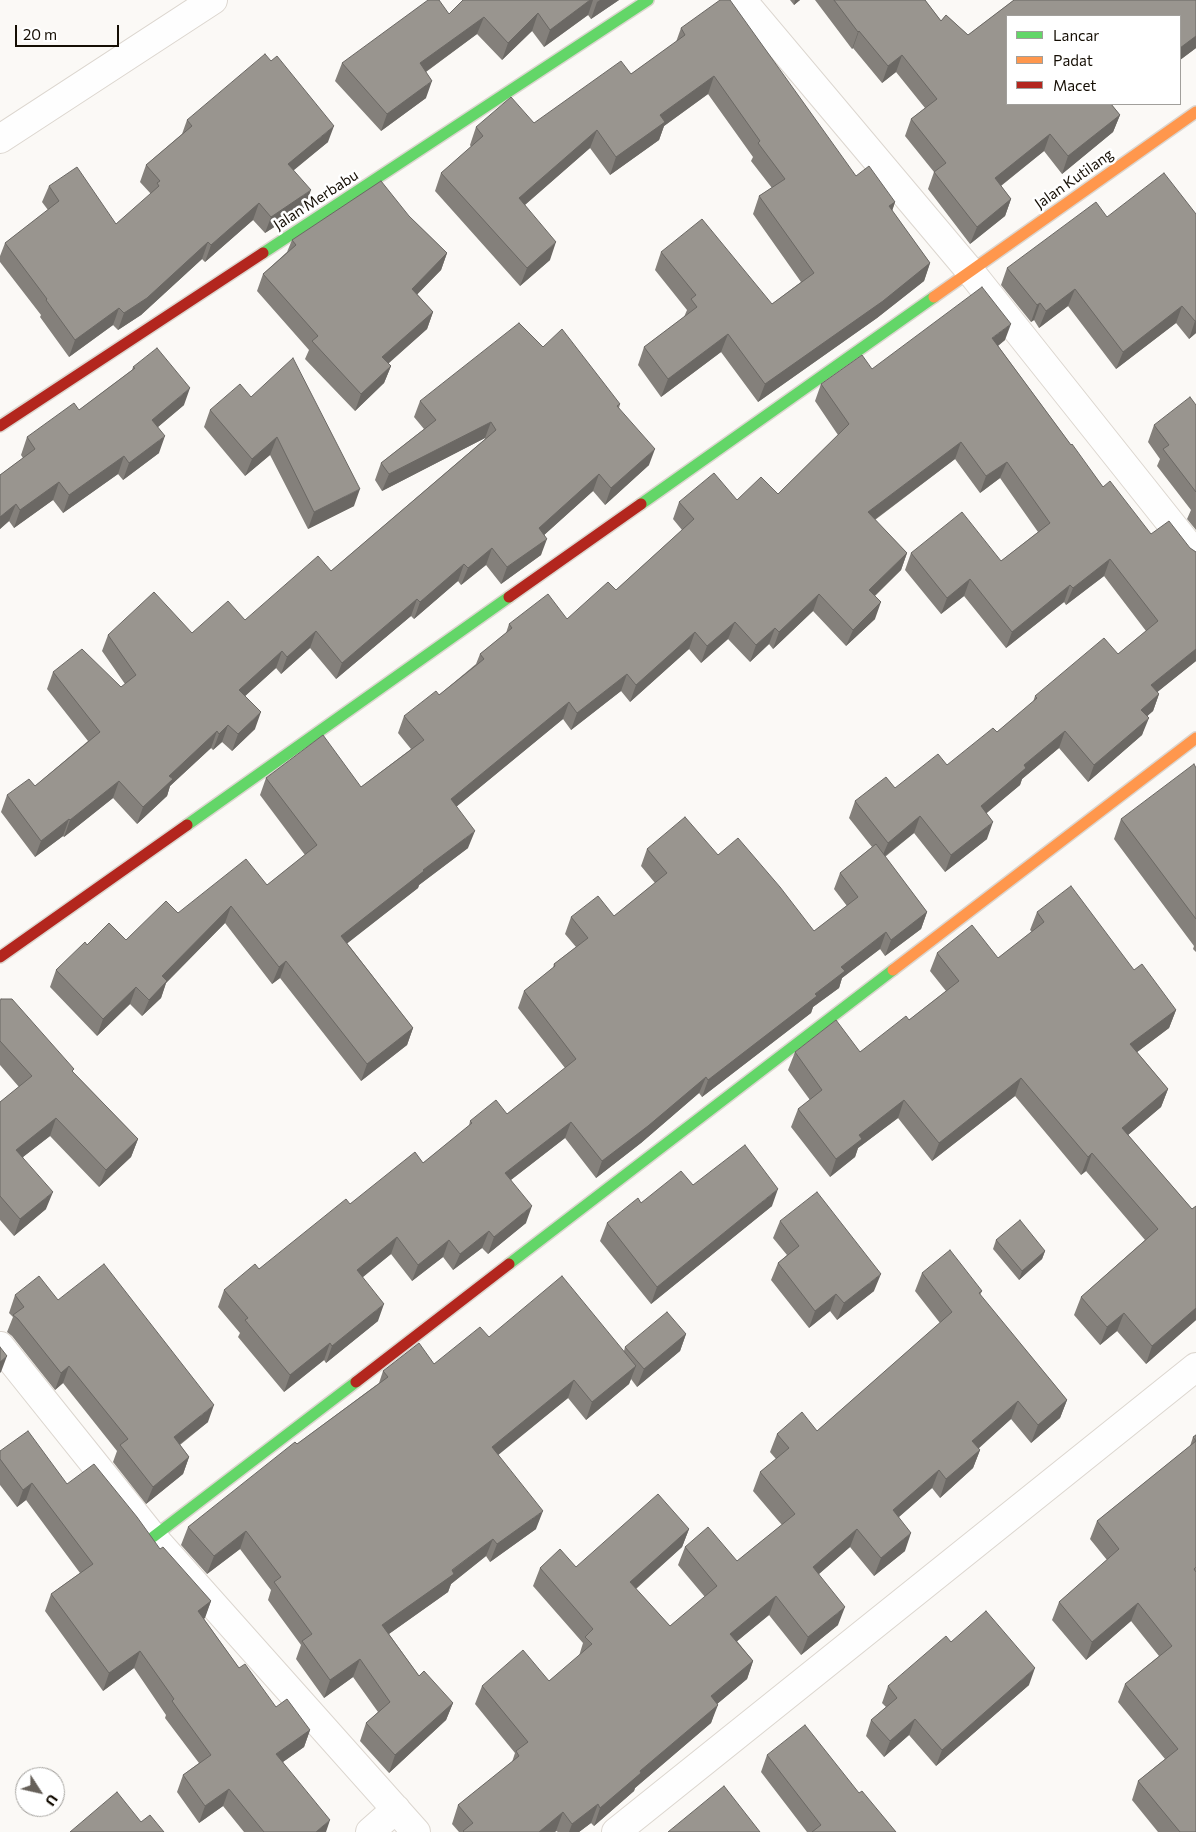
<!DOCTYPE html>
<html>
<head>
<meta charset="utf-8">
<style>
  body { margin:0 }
  #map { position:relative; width:1196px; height:1832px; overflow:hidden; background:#fbf9f6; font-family:Commissioner,sans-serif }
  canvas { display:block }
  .legend { position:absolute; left:1006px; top:15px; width:175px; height:90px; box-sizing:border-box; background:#fff; border:1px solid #a19f9b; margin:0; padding:6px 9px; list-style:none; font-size:15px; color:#150e04 }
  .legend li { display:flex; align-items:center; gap:10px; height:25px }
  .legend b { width:25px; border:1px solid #a19f9b }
  .north { position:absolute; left:15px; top:1767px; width:50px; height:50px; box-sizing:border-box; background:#fff; border:1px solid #a19f9b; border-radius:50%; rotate:125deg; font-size:14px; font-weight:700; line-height:20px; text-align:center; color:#150e04 }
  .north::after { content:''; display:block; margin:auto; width:18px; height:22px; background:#666059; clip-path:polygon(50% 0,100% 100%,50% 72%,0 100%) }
  .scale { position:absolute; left:15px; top:25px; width:104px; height:22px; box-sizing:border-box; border:2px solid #150e04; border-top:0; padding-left:6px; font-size:15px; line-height:18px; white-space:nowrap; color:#150e04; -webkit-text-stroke:4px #fff; paint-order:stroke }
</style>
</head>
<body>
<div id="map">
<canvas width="1196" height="1832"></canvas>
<ul class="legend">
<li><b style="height:6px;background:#63d668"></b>Lancar</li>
<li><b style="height:6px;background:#ff974d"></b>Padat</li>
<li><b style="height:6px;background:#b3261e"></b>Macet</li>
</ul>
<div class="north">U</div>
<div class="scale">20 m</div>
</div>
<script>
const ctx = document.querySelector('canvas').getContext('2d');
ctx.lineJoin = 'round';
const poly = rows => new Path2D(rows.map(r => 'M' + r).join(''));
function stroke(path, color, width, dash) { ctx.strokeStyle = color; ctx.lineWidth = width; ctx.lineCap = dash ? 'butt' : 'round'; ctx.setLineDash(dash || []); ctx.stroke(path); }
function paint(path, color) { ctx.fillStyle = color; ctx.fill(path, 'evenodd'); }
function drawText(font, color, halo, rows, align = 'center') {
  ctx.font = font + ' Commissioner,sans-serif'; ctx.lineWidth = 5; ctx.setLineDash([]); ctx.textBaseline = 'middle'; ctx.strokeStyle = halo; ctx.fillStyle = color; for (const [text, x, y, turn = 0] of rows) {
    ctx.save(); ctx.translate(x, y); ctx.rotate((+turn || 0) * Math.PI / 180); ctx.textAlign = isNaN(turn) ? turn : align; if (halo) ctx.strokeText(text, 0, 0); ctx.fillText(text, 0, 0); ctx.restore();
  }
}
const street = poly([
  [742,0,970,271,1196,555],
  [0,139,213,0],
  [0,1346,153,1537,416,1832],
  [370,1832,396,1809],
  [616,1832,1196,1367]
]);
const fast = poly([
  [263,253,648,0],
  [641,504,934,297],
  [187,825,509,597],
  [509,1264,893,970],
  [153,1537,356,1382]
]);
const slow = poly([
  [934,297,1196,112],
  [893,970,1196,738]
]);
const jam = poly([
  [0,426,263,253],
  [509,597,641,504],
  [0,957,187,825],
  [356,1382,509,1264]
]);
stroke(street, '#dcd6cf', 30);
stroke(fast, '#dcd6cf', 14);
stroke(slow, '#dcd6cf', 14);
stroke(jam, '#dcd6cf', 14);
stroke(street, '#fefefe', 28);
stroke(fast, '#63d668', 11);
stroke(slow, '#ff974d', 11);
stroke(jam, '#b3261e', 11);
paint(poly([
  [463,0,619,0,591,19,588,15,544,47,532,31,502,60,477,34,426,72,426,98,381,131,335,81,342,63,449,14],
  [790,0,800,0,794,5],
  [815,0,925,0,941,21,946,15,968,35,1014,0,1196,0,1196,48,1180,60,1180,16,1007,16,1007,104,1111,104,1120,115,1113,132,1062,174,1044,151,1001,186,1011,199,1005,216,970,244,928,189,934,172,905,136,911,119,925,108,896,72,882,83,853,48,852,49],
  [681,28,856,176,895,202,892,211,930,263,924,281,877,318,758,402,721,352,661,397,638,365,644,347,684,317,687,310,655,270,661,252,772,304,801,282,753,214,759,196,772,188,751,161,753,157,708,94,664,126,659,140,610,175,590,148,525,205,550,260,520,286,435,191,441,173,471,147,470,145,476,127,534,123,631,74,676,42],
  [187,120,328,142,293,170,305,207,265,233,253,220,205,262,202,259,141,315,118,330,113,325,69,357,40,317,41,315,0,262,0,256,5,243,48,210,42,202,49,186,116,224,151,194,140,182,146,165,182,134],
  [1196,214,1196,333,1189,339,1176,323,1116,369,1068,306,1039,328,1034,320,1031,322,1001,285,1007,268,1107,217],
  [409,216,447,253,441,270,417,294,433,312,427,329,388,364,391,366,384,383,355,411,305,359,309,350,257,291,263,274,287,252,292,240],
  [1005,340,998,346,1071,445,1103,487,1151,534,1190,548,1196,552,1196,661,1157,692,1159,694,1153,711,1147,716,1142,735,1088,782,1059,748,1022,779,1020,785,986,813,987,839,945,872,914,833,885,857,927,912,921,929,885,956,880,949,842,978,839,988,813,1007,811,1013,702,1097,699,1093,641,1143,596,1178,565,1138,511,1180,526,1223,488,1254,482,1248,453,1270,443,1257,412,1281,391,1254,362,1277,378,1321,326,1363,324,1360,284,1392,238,1337,240,1333,218,1307,224,1290,259,1269,350,1204,423,1163,469,1126,470,1121,507,1114,565,1068,518,1008,524,991,553,968,554,964,576,947,565,934,571,917,614,916,655,883,641,866,647,849,718,855,814,931,847,906,834,889,840,873,872,847,849,818,855,801,895,788,947,765,997,732,1033,702,1035,696,1118,654,1146,631,1104,576,1066,605,1064,602,1006,648,964,596,941,614,905,570,911,553,1001,561,1038,532,1000,478,980,493,955,459,875,520,907,553,901,570,875,596,875,619,846,646,813,611,773,649,769,644,750,662,728,639,701,663,689,649,630,702,621,691,571,730,563,719,456,807,468,848,419,885,418,888,347,943,413,1028,407,1045,361,1081,280,978,272,984,225,923,166,983,161,998,142,1016,130,1004,97,1036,50,987,56,970,87,945,126,940,178,913,267,885,305,855,260,795,266,778,361,787,411,749,398,733,404,716,439,695,476,664,480,654,506,633,509,624,567,619,616,590,682,530,673,519,679,502,737,500,778,494,838,435,815,401,821,384,872,369],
  [543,347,620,404,619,408,649,465,605,505,593,491,544,535,541,555,501,584,486,565,461,585,458,581,414,619,411,616,336,679,310,648,281,674,276,668,245,696,255,729,232,751,222,742,213,750,211,748,170,786,167,796,137,824,113,798,64,837,63,836,35,857,1,812,7,795,35,786,88,741,47,689,53,672,121,687,125,684,102,651,108,635,192,633,245,620,331,571,485,439,485,438,382,491,375,480,381,463,424,429,414,417,420,401],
  [133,367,184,405,158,427,159,453,123,480,118,474,63,513,53,500,14,528,9,521,0,529,0,475,23,458,21,455,27,437,79,410,132,370],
  [251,397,354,506,308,529,270,455,245,476,204,427,210,410],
  [1196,405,1196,530,1187,519,1191,510,1157,466,1160,459,1148,442,1154,425],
  [1196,768,1196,952,1193,949,1194,946,1114,839,1121,819],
  [1037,912,1134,970,1176,1010,1169,1028,1137,1052,1168,1089,1161,1107,1128,1135,1192,1209,1196,1206,1196,1320,1146,1364,1117,1331,1100,1345,1074,1315,1081,1297,1145,1240,1086,1171,1081,1175,1015,1096,932,1161,898,1118,858,1148,855,1157,830,1177,791,1127,798,1109,810,1100,788,1070,795,1052,860,1052,909,1020,946,991,930,971,937,953,998,958,1032,932,1030,930],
  [0,1001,73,1072,138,1139,131,1157,99,1187,50,1136,23,1157,46,1209,14,1236,0,1220,0,1102,19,1087,0,1065],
  [693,1185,772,1206,651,1304,600,1241,607,1223,641,1203],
  [780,1221,874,1291,837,1320,830,1311,809,1328,771,1280,778,1263,787,1255,773,1238],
  [996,1240,1045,1251,1042,1259,1019,1280,993,1249],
  [922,1273,982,1291,980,1295,1067,1400,1060,1418,1031,1443,1011,1419,978,1448,980,1450,973,1468,940,1498,932,1488,899,1517,905,1551,874,1576,850,1547,819,1574,838,1625,801,1655,769,1615,737,1641,753,1661,747,1679,717,1704,711,1723,635,1788,634,1791,594,1826,591,1823,579,1832,558,1832,556,1831,555,1832,459,1832,452,1824,458,1805,512,1762,515,1753,475,1704,482,1686,549,1681,579,1656,583,1643,533,1586,540,1568,576,1567,689,1529,682,1547,636,1589,670,1626,705,1597,678,1565,685,1547,737,1561,782,1525,753,1491,760,1472,776,1459,770,1452,777,1434,817,1431,940,1323,915,1291],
  [15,1295,58,1300,208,1422,180,1445,189,1457,183,1474,146,1504,113,1462,117,1451,63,1383,55,1390,12,1336,7,1332,13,1317,9,1313],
  [686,1334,680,1351,637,1387,631,1379,629,1384,586,1420,568,1398,498,1454,536,1529,490,1562,486,1556,451,1584,448,1592,389,1634,419,1676,453,1703,446,1720,389,1773,360,1741,366,1723,378,1712,353,1677,324,1698,296,1659,301,1645,268,1600,271,1590,240,1549,207,1574,181,1545,188,1527,297,1444,379,1383,383,1371,434,1364,489,1337,624,1351,625,1347],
  [1196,1435,1196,1832,1158,1832,1132,1800,1138,1781,1165,1759,1118,1702,1125,1684,1159,1656,1131,1621,1086,1660,1052,1620,1059,1602,1107,1560,1090,1539,1097,1521,1190,1446,1193,1437],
  [0,1451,67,1484,160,1549,211,1601,204,1619,239,1668,276,1707,310,1730,304,1747,283,1762,326,1832,244,1832,223,1806,199,1823,177,1792,183,1775,199,1763,165,1718,166,1715,134,1668,103,1691,45,1611,51,1594,80,1573,26,1500,17,1507,0,1485],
  [951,1642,1029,1685,936,1766,909,1735,884,1757,866,1736,871,1720,886,1707,882,1703,888,1686],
  [767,1755,859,1793,896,1832,807,1832,761,1772]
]), '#84807b');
paint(poly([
  [590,0,593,0,588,15,544,47,550,30],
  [600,0,619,0,591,19,597,2],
  [795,0,800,0,794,5],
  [538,13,532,31,502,60,508,43],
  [484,17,477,34,413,81,420,63],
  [859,31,853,48,852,49,858,32],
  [1196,36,1196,48,1180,60,1180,48],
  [902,55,896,72,882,83,888,66],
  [714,76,708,94,664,126,659,140,610,175,616,157,660,115],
  [432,81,426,98,381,131,387,114],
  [1120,115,1113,132,1062,174,1068,156],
  [334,126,328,142,282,180,288,164],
  [597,130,590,148,512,216,519,198],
  [1050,134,1044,151,989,195,995,178],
  [311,190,305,207,265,233,271,217],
  [1011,199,1005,216,970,244,977,227],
  [895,202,889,220,889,206],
  [259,203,253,220,205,262,211,245],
  [208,242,202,259,141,315,118,330,124,313],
  [556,242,550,260,520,286,527,268],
  [447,253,441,270,406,306,412,289],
  [930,263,924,281,877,318,758,402,765,384],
  [1075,289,1068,306,1039,328,1046,311],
  [1040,303,1034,320,1031,322,1037,305],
  [1182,306,1176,323,1116,369,1123,352],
  [119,308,113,325,69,357,75,340],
  [433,312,427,329,376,374,382,357],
  [1195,321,1196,321,1196,333,1189,339],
  [1011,324,1005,340,986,355,992,338],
  [728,334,721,352,661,397,668,379],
  [391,366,384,383,355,411,361,394],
  [190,388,184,405,146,437,152,420],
  [491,422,485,438,382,491,389,474],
  [165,436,159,453,123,480,129,463],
  [277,437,270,455,245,476,252,459],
  [961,442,955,459,862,529,868,512],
  [655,449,649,465,605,505,611,488],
  [124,456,118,474,63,513,69,495],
  [1007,462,1000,478,980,493,986,476],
  [599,474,593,491,533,545,539,528],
  [59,482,53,500,14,528,20,510],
  [360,489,354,506,308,529,314,512],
  [16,504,9,521,0,529,0,517],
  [547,539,541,555,501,584,507,567],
  [492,548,486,565,461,585,468,568],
  [907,553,901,570,863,607,869,590],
  [1110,559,1104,576,1066,605,1073,588],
  [464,564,458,581,414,619,420,602],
  [970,579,964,596,941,614,947,598],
  [1070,585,1064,602,1006,648,1012,632],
  [819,594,813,611,773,649,779,632],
  [417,599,411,616,336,679,342,663],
  [881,602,875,619,846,646,853,630],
  [735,622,728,639,701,663,707,646],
  [775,628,769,644,750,662,756,645],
  [316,631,310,648,281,674,287,657],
  [695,632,689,649,630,702,636,685],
  [1196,649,1196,661,1145,702,1151,685],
  [282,651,276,668,233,707,239,690],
  [627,674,621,691,571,730,577,713],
  [1159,694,1153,711,1135,727,1141,710],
  [569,702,563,719,445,816,451,799],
  [261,712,255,729,232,751,238,734],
  [1149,718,1142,735,1088,782,1094,765],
  [228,725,222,742,213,750,219,734],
  [217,731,211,748,170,786,167,796,137,824,143,807,169,776],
  [1065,731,1059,748,1022,779,1020,785,975,823,981,806,1024,765],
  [119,781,113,798,64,837,70,820],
  [920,816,914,833,881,859,888,843],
  [69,819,63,836,35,857,41,841],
  [993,822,987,839,945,872,951,855],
  [475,831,468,848,419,885,418,888,335,953,341,936,423,870],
  [231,906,225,923,166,983,161,998,142,1016,149,1000,162,976],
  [927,912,921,929,885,956,891,940],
  [886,932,880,949,842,978,839,988,813,1007,811,1013,702,1097,708,1080,815,994,841,967],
  [286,961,280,978,272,984,279,967],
  [136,987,130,1004,97,1036,103,1019],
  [1176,1010,1169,1028,1124,1062,1130,1044],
  [413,1028,407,1045,361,1081,367,1064],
  [706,1077,699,1093,641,1143,596,1178,602,1161],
  [1021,1078,1015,1096,932,1161,939,1143],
  [1168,1089,1161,1107,1115,1146,1122,1128],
  [904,1100,898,1118,858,1148,855,1157,830,1177,836,1159,859,1135],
  [56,1118,50,1136,10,1167,16,1150],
  [571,1122,565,1138,499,1189,505,1173],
  [138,1139,131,1157,99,1187,106,1170],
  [1092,1153,1086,1171,1081,1175,1088,1157],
  [778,1189,772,1206,651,1304,657,1287],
  [53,1192,46,1209,14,1236,20,1219],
  [532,1206,526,1223,488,1254,494,1237],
  [489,1231,482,1248,453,1270,460,1254],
  [397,1237,391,1254,351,1287,357,1270],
  [449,1240,443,1257,412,1281,418,1265],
  [1045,1251,1042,1259,1019,1280,1022,1271],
  [881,1274,874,1291,837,1320,844,1303],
  [836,1294,830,1311,809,1328,815,1311],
  [384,1304,378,1321,326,1363,332,1346],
  [1196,1308,1196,1320,1146,1364,1152,1346],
  [1124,1313,1117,1331,1100,1345,1107,1327],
  [686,1334,680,1351,637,1387,644,1369],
  [330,1343,324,1360,284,1392,290,1375],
  [7,1356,1,1372,0,1373,0,1362],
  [69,1366,63,1383,55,1390,61,1373],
  [636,1366,629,1384,586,1420,592,1402],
  [574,1380,568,1398,486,1465,492,1447],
  [1067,1400,1060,1418,1031,1443,1038,1425],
  [1018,1401,1011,1419,966,1460,972,1441],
  [214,1405,208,1422,167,1454,174,1437],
  [980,1450,973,1468,940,1498,946,1479],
  [189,1457,183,1474,146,1504,153,1487],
  [939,1470,932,1488,886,1528,893,1510],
  [32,1483,26,1500,17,1507,23,1490],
  [543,1511,536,1529,490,1562,497,1544],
  [689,1529,682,1547,623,1600,630,1582],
  [857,1529,850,1547,806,1585,813,1567],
  [246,1531,240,1549,207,1574,214,1556],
  [911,1533,905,1551,874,1576,881,1558],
  [493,1539,486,1556,451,1584,448,1592,376,1643,382,1625],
  [776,1596,769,1615,724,1652,730,1634],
  [211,1601,205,1618,192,1628,198,1611],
  [1138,1603,1131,1621,1086,1660,1092,1642],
  [845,1607,838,1625,801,1655,808,1637],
  [140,1651,134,1668,103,1691,109,1673],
  [360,1659,353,1677,324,1698,330,1680],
  [753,1661,747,1679,704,1715,711,1696],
  [1035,1668,1029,1685,936,1766,942,1750],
  [453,1703,446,1720,389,1773,395,1755],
  [718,1705,711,1723,635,1788,634,1791,594,1826,600,1808,640,1771],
  [915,1719,909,1735,884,1757,890,1741],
  [310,1730,304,1747,270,1771,276,1754],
  [229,1789,223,1806,199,1823,205,1806],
  [598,1804,591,1823,579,1832,569,1832,572,1824],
  [563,1812,556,1831,555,1832,539,1832],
  [330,1820,326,1832,316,1832]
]), '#6b6864');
const building = poly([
  [428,0,439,0,449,14,463,0,590,0,550,30,538,13,508,43,484,17,420,63,432,81,387,114,342,63,428,0],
  [720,0,730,0,856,176,869,166,895,202,889,206,930,263,883,301,765,384,728,334,668,379,644,347,697,307,691,299,696,295,661,252,702,219,772,304,814,273,759,196,785,179,758,143,760,141,714,76,660,115,665,122,616,157,597,130,519,198,556,242,527,268,441,173,483,136,476,127,511,97,534,123,621,61,631,74,685,35,681,28,720,0],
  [834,0,925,0,941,21,946,15,968,35,1014,0,1196,0,1196,36,1180,48,1180,16,1007,16,1007,104,1111,104,1120,115,1068,156,1050,134,995,178,1011,199,977,227,934,172,946,163,911,119,937,99,902,55,888,66,859,31,858,32,834,0],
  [265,54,271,61,277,56,334,126,288,164,311,190,271,217,259,203,211,245,208,242,147,298,124,313,119,308,75,340,46,300,47,299,5,243,59,201,49,186,77,167,116,224,159,186,157,183,160,181,146,165,192,126,187,120,265,54],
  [1164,173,1196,214,1196,321,1195,321,1182,306,1123,352,1075,289,1046,311,1040,303,1037,305,1007,268,1096,202,1107,217,1164,173],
  [381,181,409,216,447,253,412,289,433,312,382,357,391,366,361,394,312,341,318,336,263,274,296,245,292,240,381,181],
  [982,287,1011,324,992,338,1071,445,1072,444,1103,487,1110,481,1151,534,1169,521,1190,548,1196,552,1196,649,1151,685,1159,694,1141,710,1149,718,1094,765,1065,731,1024,765,1026,768,981,806,993,822,951,855,920,816,888,843,855,801,886,777,895,788,938,754,947,765,993,728,997,732,1037,698,1035,696,1104,638,1118,654,1158,621,1110,559,1073,588,1070,585,1012,632,970,579,947,598,911,553,962,512,1001,561,1050,523,1007,462,986,476,961,442,868,512,907,553,869,590,881,602,853,630,819,594,779,632,775,628,756,645,735,622,707,646,695,632,636,685,627,674,577,713,569,702,451,799,475,831,423,870,424,871,341,936,413,1028,367,1064,286,961,279,967,231,906,162,976,167,981,149,1000,136,987,103,1019,56,970,85,942,87,945,109,923,126,940,166,901,178,913,246,859,267,885,317,845,266,778,323,735,361,787,424,740,404,716,436,691,439,695,484,659,480,654,512,628,509,624,548,594,567,619,608,582,616,590,694,519,679,502,714,473,737,500,761,477,778,494,849,424,821,384,862,355,872,369,982,287],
  [519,323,543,347,562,329,620,404,617,406,655,449,611,488,599,474,539,528,547,539,507,567,492,548,468,568,464,564,420,602,417,599,342,663,316,631,287,657,282,651,239,690,261,712,238,734,228,725,219,734,217,731,169,776,173,779,143,807,119,781,70,820,69,819,41,841,7,795,29,779,35,786,100,732,53,672,82,649,121,687,136,675,108,635,154,592,192,633,228,601,245,620,318,556,331,571,496,430,491,422,389,474,381,463,436,420,420,401,519,323],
  [157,348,190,388,152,420,165,436,129,463,124,456,69,495,59,482,20,510,16,504,0,517,0,475,35,449,27,437,74,403,79,410,135,368,133,367,157,348],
  [293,358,360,489,314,512,277,437,252,459,210,410,240,384,251,397,293,358],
  [1190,397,1196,405,1196,492,1163,449,1169,445,1154,425,1190,397],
  [1194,764,1196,768,1196,919,1121,819,1194,764],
  [685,817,718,855,738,838,780,887,814,931,858,897,840,873,876,844,927,912,891,940,886,932,841,967,845,971,815,994,817,996,708,1080,706,1077,648,1126,602,1161,571,1122,505,1173,532,1206,494,1237,489,1231,460,1254,449,1240,418,1265,397,1237,357,1270,384,1304,332,1346,330,1343,290,1375,245,1320,248,1318,224,1290,255,1264,259,1269,346,1199,350,1204,415,1152,423,1163,472,1123,470,1121,496,1100,507,1114,576,1059,524,991,555,966,554,964,588,938,571,917,598,896,614,916,667,873,647,849,685,817],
  [1071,886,1134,970,1142,964,1176,1010,1130,1044,1168,1089,1122,1128,1192,1209,1196,1206,1196,1308,1152,1346,1124,1313,1107,1327,1081,1297,1158,1229,1092,1153,1088,1157,1021,1078,939,1143,904,1100,859,1135,862,1139,836,1159,798,1109,822,1090,795,1052,836,1020,860,1052,906,1016,909,1020,959,981,937,953,972,925,998,958,1044,922,1037,912,1071,886],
  [1,999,12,999,74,1069,72,1071,138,1139,106,1170,56,1118,16,1150,53,1192,20,1219,0,1196,0,1102,32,1076,0,1041,0,1001,1,999],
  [745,1145,778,1189,657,1287,607,1223,638,1198,641,1203,681,1171,693,1185,745,1145],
  [817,1192,881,1274,844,1303,836,1294,815,1311,778,1263,799,1246,780,1221,817,1192],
  [1020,1220,1045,1251,1022,1271,996,1240,1020,1220],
  [950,1250,982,1291,979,1293,1067,1400,1038,1425,1018,1401,972,1441,980,1450,946,1479,939,1470,893,1510,911,1533,881,1558,857,1529,813,1567,845,1607,808,1637,776,1596,730,1634,753,1661,711,1696,718,1705,640,1771,641,1773,600,1808,598,1804,572,1824,563,1812,539,1832,464,1832,463,1831,473,1823,458,1805,519,1756,516,1751,528,1742,482,1686,523,1650,549,1681,592,1644,585,1637,593,1629,540,1568,560,1549,576,1567,658,1494,689,1529,630,1582,670,1626,717,1586,685,1547,708,1527,737,1561,795,1514,760,1472,789,1448,777,1434,802,1412,817,1431,952,1312,922,1273,950,1250],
  [104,1264,214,1405,174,1437,189,1457,153,1487,120,1445,128,1439,69,1366,61,1373,18,1319,13,1315,24,1307,15,1295,39,1276,58,1300,104,1264],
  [562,1276,636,1366,592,1402,574,1380,492,1447,543,1511,497,1544,493,1539,452,1570,454,1574,382,1625,419,1676,424,1671,453,1703,395,1755,366,1723,390,1702,360,1659,330,1680,302,1641,312,1634,274,1582,281,1577,246,1531,214,1556,188,1527,295,1442,297,1444,388,1377,383,1371,419,1343,434,1364,480,1327,489,1337,562,1276],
  [667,1312,686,1334,644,1369,625,1347,667,1312],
  [0,1347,7,1356,0,1362,0,1347],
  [28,1431,67,1484,94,1464,137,1517,160,1549,163,1547,211,1601,198,1611,239,1668,245,1664,276,1707,287,1699,310,1730,276,1754,330,1820,316,1832,264,1832,229,1789,205,1806,183,1775,211,1755,172,1701,174,1699,140,1651,109,1673,51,1594,93,1564,32,1483,23,1490,0,1459,0,1451,28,1431],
  [1196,1435,1196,1567,1194,1569,1196,1572,1196,1832,1180,1832,1138,1781,1178,1749,1125,1684,1172,1646,1138,1603,1092,1642,1059,1602,1119,1549,1097,1521,1196,1441,1193,1437,1196,1435],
  [986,1611,1035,1668,942,1750,915,1719,890,1741,871,1720,897,1698,888,1686,946,1636,951,1642,986,1611],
  [805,1725,859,1793,862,1791,896,1832,812,1832,821,1825,767,1755,805,1725],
  [724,1786,760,1832,668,1832,724,1786],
  [117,1792,141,1822,150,1815,164,1832,70,1832,117,1792]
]);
paint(building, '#99958f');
stroke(building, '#6b6864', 1);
drawText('15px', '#150e04', '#fff', [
  ["Jalan Kutilang",1074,179,-35],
  ["Jalan Merbabu",316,200,-33]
]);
</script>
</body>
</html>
